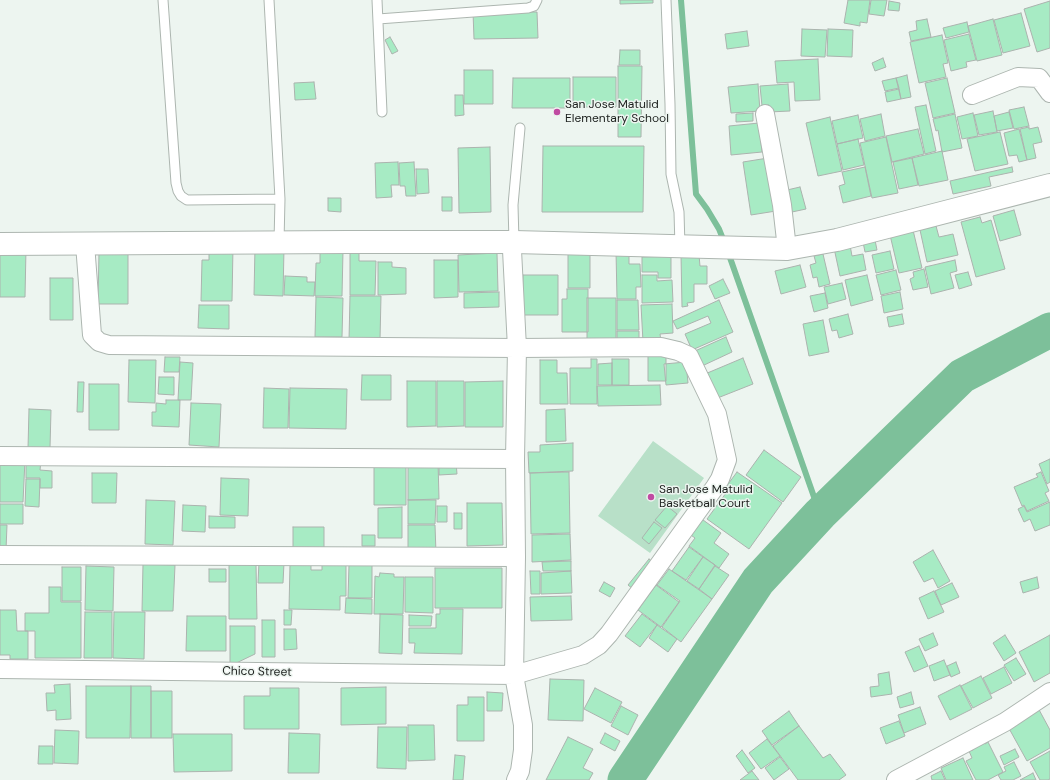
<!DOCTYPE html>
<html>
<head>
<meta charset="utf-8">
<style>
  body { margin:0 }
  canvas { display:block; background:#edf5f0 }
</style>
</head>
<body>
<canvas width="1050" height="780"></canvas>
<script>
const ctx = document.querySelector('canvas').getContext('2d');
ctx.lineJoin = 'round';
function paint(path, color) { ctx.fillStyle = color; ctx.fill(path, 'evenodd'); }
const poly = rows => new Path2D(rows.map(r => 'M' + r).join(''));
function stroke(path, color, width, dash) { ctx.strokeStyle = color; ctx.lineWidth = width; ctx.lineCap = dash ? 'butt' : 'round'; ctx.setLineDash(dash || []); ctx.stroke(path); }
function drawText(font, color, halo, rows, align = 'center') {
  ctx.font = font + ' "DM Sans",sans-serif'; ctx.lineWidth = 3; ctx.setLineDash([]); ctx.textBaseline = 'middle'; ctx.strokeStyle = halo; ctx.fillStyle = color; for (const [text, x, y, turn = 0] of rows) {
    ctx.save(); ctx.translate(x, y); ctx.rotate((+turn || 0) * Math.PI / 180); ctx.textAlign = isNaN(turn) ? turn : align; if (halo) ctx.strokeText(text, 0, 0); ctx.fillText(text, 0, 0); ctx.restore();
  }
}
paint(poly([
  [653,441,704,478,650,553,598,516]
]), '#b8e0c8');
stroke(poly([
  [681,0,696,194,707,209,719,229,725,244],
  [728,252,820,514]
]), '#7dc09a', 6);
stroke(poly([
  [625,780,758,581,820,514,962,376,1050,330]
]), '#7dc09a', 35);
const building = poly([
  [620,0,653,0,653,3,620,4,620,0],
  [848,0,870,0,867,23,860,22,860,26,844,23,848,0],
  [871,0,887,0,884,16,869,14,871,0],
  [889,1,900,3,899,11,888,10,889,1],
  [1050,1,1050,48,1037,52,1024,9,1050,1],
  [473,12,537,12,538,38,474,39,473,12],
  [1021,13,1030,46,1003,53,994,20,1021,13],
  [927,19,931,37,911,41,909,32,917,30,916,21,927,19],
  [993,19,1002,55,977,61,968,26,993,19],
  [967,22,969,32,946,38,943,28,967,22],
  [802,29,827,30,825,57,801,56,802,29],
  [828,29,853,30,852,57,827,56,828,29],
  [747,31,749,46,727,49,725,34,747,31],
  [969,34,976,60,966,62,967,67,951,71,944,40,969,34],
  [942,35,948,63,943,64,946,77,919,83,910,42,942,35],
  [390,37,398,51,392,54,385,40,390,37],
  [620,50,640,50,640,65,619,65,620,50],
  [883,58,886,67,875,71,872,63,883,58],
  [818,59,820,100,795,101,794,82,777,83,775,61,818,59],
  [618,66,642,66,641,137,618,137,618,66],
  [464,70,493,70,493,104,464,104,464,70],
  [907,75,911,97,901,99,896,78,907,75],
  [573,77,616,77,616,107,573,107,573,77],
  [513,78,570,78,570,108,512,108,513,78],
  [896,78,899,88,885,91,882,81,896,78],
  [947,78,955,113,933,118,925,83,947,78],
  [314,82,316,99,295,100,294,83,314,82],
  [758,84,760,111,731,113,728,87,758,84],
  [788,84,790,111,769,112,769,105,762,106,760,86,788,84],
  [899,89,901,99,887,102,885,92,899,89],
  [455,95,463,95,464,115,455,116,455,95],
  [926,105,936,151,925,154,915,107,926,105],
  [1024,107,1029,126,1014,129,1009,110,1024,107],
  [993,111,997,132,979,135,974,115,993,111],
  [1009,112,1013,128,997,131,994,116,1009,112],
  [753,113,753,121,736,122,736,114,753,113],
  [973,113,978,136,962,139,957,117,973,113],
  [881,114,885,136,865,141,860,119,881,114],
  [955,114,962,148,942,152,938,130,936,131,933,119,955,114],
  [858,115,863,138,837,144,832,121,858,115],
  [830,117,842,171,818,176,806,123,830,117],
  [759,123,762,152,731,155,729,126,759,123],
  [1029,127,1029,129,1038,127,1042,142,1033,144,1036,158,1027,160,1020,129,1029,127],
  [918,129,924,154,892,162,886,136,918,129],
  [1019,129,1027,160,1019,162,1017,155,1009,156,1004,133,1019,129],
  [1000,132,1008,164,975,171,967,139,1000,132],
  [886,137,898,193,872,198,860,143,886,137],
  [858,139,864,165,843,170,837,144,858,139],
  [543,146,644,146,643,212,542,212,543,146],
  [490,147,491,212,459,213,458,148,490,147],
  [942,151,948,180,919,186,912,158,942,151],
  [768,158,776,211,751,215,743,162,768,158],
  [912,158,918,185,899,189,893,162,912,158],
  [398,162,399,185,391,185,392,197,376,198,375,163,398,162],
  [414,162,416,196,406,196,405,186,400,186,399,163,414,162],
  [865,167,871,196,843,203,839,186,845,184,842,172,865,167],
  [1012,167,1013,172,989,177,991,186,953,194,950,181,1012,167],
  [416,169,428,169,429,193,417,194,416,169],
  [800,187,806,209,792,212,787,190,800,187],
  [442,197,452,197,452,211,442,211,442,197],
  [328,198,341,198,341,212,328,211,328,198],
  [1014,210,1021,235,1000,241,993,216,1014,210],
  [980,217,982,223,991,220,1005,269,976,277,961,222,980,217],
  [936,226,939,237,953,234,958,255,927,262,920,230,936,226],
  [913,230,922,268,899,273,890,235,913,230],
  [874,235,877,250,865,252,862,237,874,235],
  [850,245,852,256,863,254,866,270,840,276,834,248,850,245],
  [209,246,233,247,232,301,201,301,202,260,209,260,209,246],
  [255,247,284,248,283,296,254,295,255,247],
  [0,249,26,249,25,297,0,297,0,249],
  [568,249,590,249,590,288,568,288,568,249],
  [320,250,343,251,342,296,315,296,316,263,320,263,320,250],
  [350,250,359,250,359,261,376,261,375,295,350,295,350,250],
  [616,251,629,251,629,264,640,264,641,287,636,287,636,299,617,299,616,251],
  [890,251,894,269,876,273,872,255,890,251],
  [99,252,128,252,128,304,98,304,99,252],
  [497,253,498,291,459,292,458,255,497,253],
  [823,254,830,284,819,287,817,277,813,278,810,265,816,263,814,256,823,254],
  [681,255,699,255,700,266,707,266,707,284,694,284,694,302,687,303,688,306,682,307,681,255],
  [671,256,671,278,658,278,658,272,642,272,642,257,671,256],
  [434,260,458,260,458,297,434,298,434,260],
  [955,260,957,271,950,273,954,288,931,294,925,267,955,260],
  [378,262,392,262,392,267,406,268,406,294,378,295,378,262],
  [800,265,806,287,781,294,775,271,800,265],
  [924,269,928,287,913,290,910,279,914,277,913,272,924,269],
  [896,270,901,290,881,295,876,275,896,270],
  [968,272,972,285,959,289,955,275,968,272],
  [523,275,558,275,558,315,522,315,523,275],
  [642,275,657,275,657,281,672,280,673,302,642,303,642,275],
  [867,275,873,300,851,306,845,280,867,275],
  [285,276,307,277,307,282,315,282,314,296,284,295,285,276],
  [50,278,73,278,73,320,50,320,50,278],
  [723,279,730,293,715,299,709,286,723,279],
  [842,283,846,299,828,304,824,287,842,283],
  [567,289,588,289,588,332,562,332,562,299,567,299,567,289],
  [499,292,499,307,464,308,464,293,499,292],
  [900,292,903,309,884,313,881,296,900,292],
  [825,293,828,308,814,312,810,296,825,293],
  [350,296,381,296,380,340,349,340,350,296],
  [316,297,343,298,342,337,315,337,316,297],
  [587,298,616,298,616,342,587,341,587,298],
  [617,300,638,300,639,330,617,330,617,300],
  [719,300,733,332,692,350,685,334,711,323,708,316,677,329,673,321,719,300],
  [672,304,673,333,660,334,661,341,643,342,641,305,672,304],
  [199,305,229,305,229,329,198,328,199,305],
  [848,314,853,334,839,338,837,330,832,331,829,319,848,314],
  [902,314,904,324,889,327,887,317,902,314],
  [823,320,829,352,809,356,803,324,823,320],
  [617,331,639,331,639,342,617,343,617,331],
  [726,337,732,352,702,366,695,351,726,337],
  [648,356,666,356,666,381,648,381,648,356],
  [165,357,180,357,179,372,164,372,165,357],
  [743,358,753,384,715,399,705,374,743,358],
  [591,359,597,359,597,404,570,404,570,368,591,368,591,359],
  [612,359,629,359,629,385,612,385,612,359],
  [129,360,156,360,155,403,128,402,129,360],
  [540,360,557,360,557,373,567,373,568,404,540,404,540,360],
  [180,362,193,363,191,400,178,400,180,362],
  [686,362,688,383,666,385,664,364,686,362],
  [612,363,612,385,598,385,598,364,612,363],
  [362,375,391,375,391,400,361,400,362,375],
  [159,377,174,377,174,395,158,394,159,377],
  [407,381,436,381,436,426,407,427,407,381],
  [437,381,464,381,464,426,437,427,437,381],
  [503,381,503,427,465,427,465,382,503,381],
  [78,382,84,382,83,412,77,412,78,382],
  [89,384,119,384,119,430,89,430,89,384],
  [660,385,661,405,598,406,597,386,660,385],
  [264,388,289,389,288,428,263,428,264,388],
  [290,388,347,389,346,429,289,428,290,388],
  [166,400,180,400,179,427,152,426,152,412,156,412,156,403,166,404,166,400],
  [191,403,221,404,219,447,189,445,191,403],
  [29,409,51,410,50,448,28,448,29,409],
  [565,409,566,441,546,442,546,410,565,409],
  [573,443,573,471,529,473,528,452,540,452,540,445,573,443],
  [764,450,801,477,783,502,746,475,764,450],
  [0,459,25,460,23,502,0,502,0,459],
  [1050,459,1050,482,1047,484,1039,464,1050,459],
  [26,461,41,461,40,470,52,471,52,488,40,488,40,478,26,478,26,461],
  [408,461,438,461,439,499,408,500,408,461],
  [374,462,406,462,406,505,374,505,374,462],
  [439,462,456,462,457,474,439,475,439,462],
  [569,472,570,533,531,534,530,473,569,472],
  [737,472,782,503,749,549,707,519,726,493,723,491,737,472],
  [1041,472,1049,491,1045,493,1049,501,1027,511,1024,505,1022,506,1014,487,1038,477,1036,474,1041,472],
  [92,473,117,473,116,503,92,503,92,473],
  [221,478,249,479,248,516,220,515,221,478],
  [26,479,40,479,39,507,25,506,26,479],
  [146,500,175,501,173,545,145,544,146,500],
  [408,500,436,500,435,524,408,524,408,500],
  [1050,502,1050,525,1035,531,1030,519,1024,522,1018,509,1024,506,1027,512,1050,502],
  [467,503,502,503,503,545,467,546,467,503],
  [0,504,23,504,23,524,0,524,0,504],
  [183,505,206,506,205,532,182,531,183,505],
  [437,506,447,506,447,522,437,522,437,506],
  [667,506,677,514,665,528,655,520,667,506],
  [402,507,402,538,378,538,378,508,402,507],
  [454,513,462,513,462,529,454,529,454,513],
  [209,516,235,517,235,528,209,528,209,516],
  [699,517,721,533,714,543,729,554,719,568,689,546,695,538,688,533,699,517],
  [654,522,662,528,649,544,642,538,654,522],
  [0,525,7,525,6,550,0,550,0,525],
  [408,525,435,525,436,553,408,553,408,525],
  [293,527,324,527,324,549,293,550,293,527],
  [570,534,571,560,532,562,532,535,570,534],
  [362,535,375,535,375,546,362,546,362,535],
  [689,547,703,557,686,580,672,571,689,547],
  [933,550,950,581,938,588,933,578,924,582,913,562,933,550],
  [703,557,715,565,699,589,687,581,703,557],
  [649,559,654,563,633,589,628,585,649,559],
  [571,561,571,571,543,571,542,562,571,561],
  [259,562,284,563,283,583,258,583,259,562],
  [229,563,256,563,257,619,229,619,229,563],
  [143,564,175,565,173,611,142,611,143,564],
  [290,564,311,564,311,570,322,570,322,565,346,565,346,596,340,596,340,610,289,609,290,564],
  [349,565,372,565,372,598,348,598,349,565],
  [86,566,114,567,113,611,85,610,86,566],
  [715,566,729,575,712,599,699,589,715,566],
  [62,567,81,567,81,601,62,601,62,567],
  [435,568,502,568,502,608,435,608,435,568],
  [209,569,226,569,226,582,209,582,209,569],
  [669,569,712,599,681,642,662,627,680,601,657,585,669,569],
  [530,571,540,571,540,594,531,594,530,571],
  [571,571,572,593,541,594,541,573,571,571],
  [380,573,394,574,394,577,404,577,403,614,374,614,375,576,379,577,380,573],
  [405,577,433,577,433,613,405,612,405,577],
  [1037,577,1039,588,1023,593,1020,582,1037,577],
  [604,582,615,588,610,597,599,591,604,582],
  [952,583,959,597,941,605,935,591,952,583],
  [656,585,679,602,661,627,638,610,656,585],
  [49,587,61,587,61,602,81,602,81,658,35,658,35,631,25,631,25,613,49,613,49,587],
  [934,591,944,612,928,619,919,598,934,591],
  [571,596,572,620,531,621,530,597,571,596],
  [346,598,372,599,372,614,345,613,346,598],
  [440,609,463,609,462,654,414,653,415,643,409,643,409,628,436,628,436,614,440,614,440,609],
  [0,610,16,610,17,631,28,631,28,659,10,659,10,655,0,655,0,610],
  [284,610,292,610,291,625,284,625,284,610],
  [85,612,112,612,112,658,84,658,85,612],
  [114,612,145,612,144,659,113,658,114,612],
  [380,614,403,615,402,654,379,653,380,614],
  [642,614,657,625,640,647,625,636,642,614],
  [409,615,432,616,431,626,409,626,409,615],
  [187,616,226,616,226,651,186,651,187,616],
  [262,620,275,620,275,657,262,657,262,620],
  [657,625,677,639,668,652,649,638,657,625],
  [230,626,255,626,255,654,230,666,230,626],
  [284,629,296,629,297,649,284,650,284,629],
  [933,633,938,645,925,651,919,639,933,633],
  [1005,635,1016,653,1004,661,993,643,1005,635],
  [1050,635,1050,673,1034,682,1019,652,1050,635],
  [919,646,928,666,914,672,905,652,919,646],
  [1016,658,1026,674,1014,681,1004,665,1016,658],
  [944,660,950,675,934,681,929,666,944,660],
  [956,662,960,673,951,677,947,666,956,662],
  [1004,667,1012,683,991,694,983,678,1004,667],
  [889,672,892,694,871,697,870,687,879,686,878,674,889,672],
  [981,676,992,698,973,708,961,686,981,676],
  [550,679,584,680,583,721,548,720,550,679],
  [70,684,71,719,56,720,56,710,47,711,46,693,55,693,54,685,70,684],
  [960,685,972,709,950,720,938,696,960,685],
  [86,686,131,686,130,738,86,738,86,686],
  [131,686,151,686,151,738,131,738,131,686],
  [386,687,386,724,341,725,341,688,386,687],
  [270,688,299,688,299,729,244,729,244,696,270,696,270,688],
  [595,688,622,702,611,723,584,709,595,688],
  [151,691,172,691,172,738,151,738,151,691],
  [487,692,503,693,502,711,487,711,487,692],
  [911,692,914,704,900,708,897,697,911,692],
  [468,697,484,697,484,741,457,741,457,705,468,705,468,697],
  [621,706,638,715,628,735,611,726,621,706],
  [1037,706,1050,730,1050,748,1027,761,1006,723,1037,706],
  [920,707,926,724,904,733,898,715,920,707],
  [789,711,799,726,772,745,762,731,789,711],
  [899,721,905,736,886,744,880,728,899,721],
  [408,725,434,725,435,760,408,761,408,725],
  [799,726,823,758,830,754,846,775,839,780,798,780,773,746,799,726],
  [378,727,407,727,406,769,377,768,378,727],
  [55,730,79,731,78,764,54,763,55,730],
  [289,733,320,734,319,773,288,773,289,733],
  [605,733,620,741,615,751,600,743,605,733],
  [173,734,232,734,232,771,174,772,173,734],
  [568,737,593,749,583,768,593,773,589,780,546,780,568,737],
  [982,738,985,744,988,742,1003,772,988,780,976,780,966,761,972,758,969,751,973,750,970,745,982,738],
  [767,739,780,756,761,769,749,753,767,739],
  [39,746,53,746,53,764,38,764,39,746],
  [1015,749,1019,757,1004,765,1000,756,1015,749],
  [742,750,755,768,748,773,736,756,742,750],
  [1050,751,1050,779,1048,780,1040,780,1030,762,1050,751],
  [455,755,465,756,463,780,453,780,455,755],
  [780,757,789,769,774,780,765,768,780,757],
  [963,758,973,780,946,780,941,768,963,758],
  [1014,762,1021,776,1013,780,1001,780,998,775,1006,771,1004,767,1014,762],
  [752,771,759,780,740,780,752,771],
  [941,771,945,780,932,780,931,776,941,771],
  [1033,773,1036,780,1020,780,1033,773]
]);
paint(building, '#a7ebc4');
stroke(building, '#abb3ae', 1);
const lane = poly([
  [163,0,176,183,178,191,181,196,187,200,280,199],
  [269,0,280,199,279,242],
  [377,0,382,112],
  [666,0,670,104,671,174,679,212,680,247],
  [378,19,528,8,534,6,537,0],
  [514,242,513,205,520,128]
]);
const street = poly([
  [972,95,1018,77,1039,78,1050,93],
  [765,114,782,205,787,249],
  [514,242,512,250,517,348,515,459,516,557,514,675,523,725,523,750,520,771,516,780],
  [0,456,515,459],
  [0,555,516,557],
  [0,669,514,675,583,655,599,645,609,634,715,487,720,479,727,460,717,414,689,356,678,351,661,347,517,348,109,345,99,342,92,335,85,244],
  [896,780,1005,722,1050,692]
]);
const secondary = poly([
  [0,244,346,242,514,242,787,249,837,240,1050,185]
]);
stroke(lane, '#adb6b0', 11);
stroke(street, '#adb6b0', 20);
stroke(secondary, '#adb6b0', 24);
stroke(lane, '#fff', 9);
stroke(street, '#fff', 18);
stroke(secondary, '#fff', 22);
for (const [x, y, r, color] of [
  [557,112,4,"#c04ba2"],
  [651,497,4,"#c04ba2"]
]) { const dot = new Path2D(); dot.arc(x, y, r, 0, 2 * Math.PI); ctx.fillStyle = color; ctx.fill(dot); stroke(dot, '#edf5f0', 1.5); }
drawText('12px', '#1c1f1d', '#edf5f0', [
  ["San Jose Matulid",565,105],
  ["Elementary School",565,119],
  ["San Jose Matulid",659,490],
  ["Basketball Court",659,504]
], 'left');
drawText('12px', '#1c1f1d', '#edf5f0', [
  ["Chico Street",257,672,1]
]);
</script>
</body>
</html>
